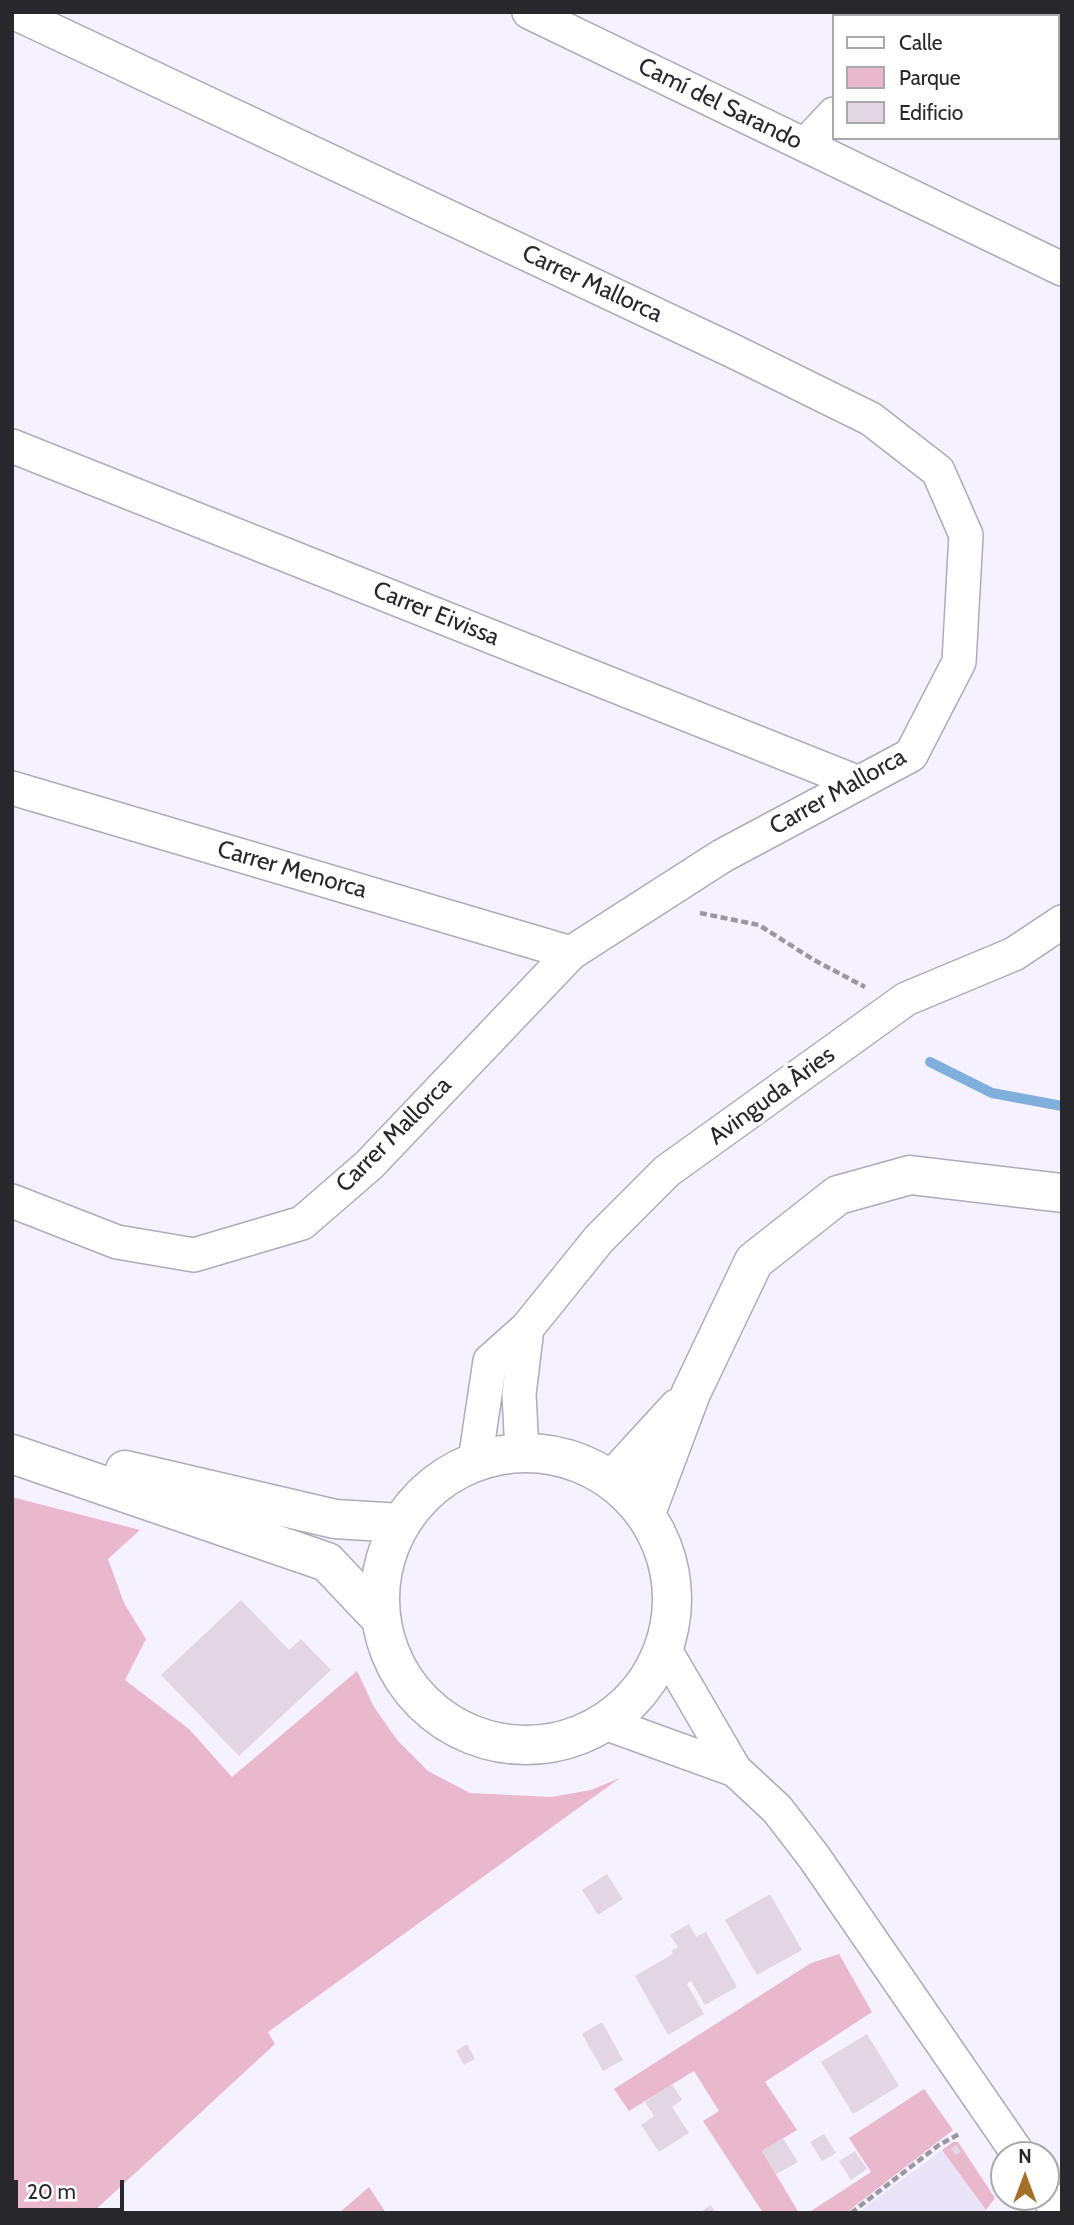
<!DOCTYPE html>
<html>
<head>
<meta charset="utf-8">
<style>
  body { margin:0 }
  #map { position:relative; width:1074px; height:2225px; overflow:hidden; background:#f5f1ff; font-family:Cabin,sans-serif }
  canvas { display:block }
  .frame { position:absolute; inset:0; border:14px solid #28272c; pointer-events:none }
  .legend { position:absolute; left:832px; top:14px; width:228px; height:126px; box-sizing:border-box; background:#fff; border:2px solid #a9a9ab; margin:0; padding:9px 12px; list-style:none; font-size:21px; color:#28272c }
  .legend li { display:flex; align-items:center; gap:14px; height:35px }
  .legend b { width:35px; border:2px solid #a9a9ab }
  .north { position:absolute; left:990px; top:2141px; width:70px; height:70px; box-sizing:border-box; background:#fff; border:2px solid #a9a9ab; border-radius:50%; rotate:0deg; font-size:19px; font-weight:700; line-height:28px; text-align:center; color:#28272c }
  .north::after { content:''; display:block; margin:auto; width:24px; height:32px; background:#a47028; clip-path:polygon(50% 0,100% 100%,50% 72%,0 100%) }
  .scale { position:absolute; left:14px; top:2180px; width:110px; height:32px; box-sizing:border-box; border:4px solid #28272c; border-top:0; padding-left:9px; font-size:21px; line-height:24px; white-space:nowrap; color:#28272c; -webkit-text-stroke:5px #fff; paint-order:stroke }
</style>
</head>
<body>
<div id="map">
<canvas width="1074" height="2225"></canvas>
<div class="frame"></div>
<ul class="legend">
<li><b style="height:9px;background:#fff"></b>Calle</li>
<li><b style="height:19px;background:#e9b8cc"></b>Parque</li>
<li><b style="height:19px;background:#e2d6e2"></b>Edificio</li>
</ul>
<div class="north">N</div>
<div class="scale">20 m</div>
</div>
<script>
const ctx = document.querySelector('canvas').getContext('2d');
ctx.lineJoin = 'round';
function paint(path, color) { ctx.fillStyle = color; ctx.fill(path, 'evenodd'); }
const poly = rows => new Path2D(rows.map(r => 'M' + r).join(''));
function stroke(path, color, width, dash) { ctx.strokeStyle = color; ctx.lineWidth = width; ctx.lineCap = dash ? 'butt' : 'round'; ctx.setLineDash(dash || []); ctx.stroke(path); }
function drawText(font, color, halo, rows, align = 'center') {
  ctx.font = font + ' Cabin,sans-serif'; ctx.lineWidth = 7; ctx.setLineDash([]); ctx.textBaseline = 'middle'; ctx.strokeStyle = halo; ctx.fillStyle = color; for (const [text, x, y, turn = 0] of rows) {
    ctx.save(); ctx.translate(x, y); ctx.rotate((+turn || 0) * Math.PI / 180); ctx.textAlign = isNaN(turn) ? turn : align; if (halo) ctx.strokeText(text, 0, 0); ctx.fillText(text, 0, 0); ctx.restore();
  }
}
paint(poly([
  [942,2150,988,2213,857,2213]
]), '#eae4f9');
paint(poly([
  [12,1497,140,1530,108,1559,124,1603,146,1639,125,1680,189,1729,232,1777,357,1671,374,1707,398,1741,428,1771,470,1793,551,1797,591,1790,620,1778,268,2032,275,2044,92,2213,12,2213],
  [839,1954,872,2012,765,2082,797,2130,762,2151,799,2213,763,2213,703,2121,719,2111,694,2071,629,2111,614,2089,811,1963],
  [924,2089,953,2130,846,2213,808,2213,871,2172,849,2138],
  [953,2142,958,2142,995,2198,986,2210,942,2150],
  [369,2187,386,2213,339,2213]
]), '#e9b8cc');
stroke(poly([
  [930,1062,992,1093,1062,1106]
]), '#80afdc', 10);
paint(poly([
  [241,1600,289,1650,301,1639,331,1670,239,1756,161,1675],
  [607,1874,623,1899,598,1915,582,1890],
  [770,1894,802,1950,757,1975,725,1920],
  [689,1924,696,1937,706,1932,737,1987,705,2005,691,1981,689,1982,687,1984,704,2014,668,2035,635,1976,673,1954,671,1951,678,1947,670,1935],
  [602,2022,623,2060,603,2071,582,2034],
  [867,2034,899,2086,853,2114,821,2062],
  [467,2044,475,2059,464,2065,456,2051],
  [672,2084,682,2100,672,2107,689,2133,659,2152,641,2125,654,2116,645,2102],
  [824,2134,836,2153,822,2161,810,2142],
  [783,2138,798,2162,776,2174,762,2151],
  [956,2145,961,2152,955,2155,951,2149],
  [855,2151,867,2169,851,2180,839,2161],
  [711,2205,716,2213,699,2213]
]), '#e2d6e2');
const street = poly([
  [529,12,1062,269],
  [925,16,929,12],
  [805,145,834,114],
  [12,446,859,783],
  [12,788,571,953],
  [12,1201,117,1242,194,1255,302,1223,369,1165,571,953,722,856,911,755,959,662,966,535,938,471,871,419,733,351,13,12],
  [522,1452,519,1394,527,1328],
  [475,1461,490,1361,527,1328,599,1239,667,1171,906,999,1014,954,1062,922],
  [665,1650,735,1770,777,1809,814,1857,1019,2155],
  [605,1723,735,1770],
  [1046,2194,1059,2213]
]);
const secondary = poly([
  '380 1599a146 146 0 1 1 292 0a146 146 0 1 1-292 0Z',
  [12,1454,327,1562,380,1618],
  [125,1470,335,1519,401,1523],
  [612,1480,678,1408],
  [646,1513,691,1393,754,1261,838,1195,910,1175,1062,1193]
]);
stroke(street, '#afabb8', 36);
stroke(secondary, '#afabb8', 41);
stroke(poly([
  [700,913,759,925,814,960,865,987],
  [851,2213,939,2145,961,2133]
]), '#9a97a1', 4.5, [7, 3.5]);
stroke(street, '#fff', 33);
stroke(secondary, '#fff', 38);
drawText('24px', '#28272c', '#fff', [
  ["Camí del Sarando",720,104,26],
  ["Carrer Mallorca",592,284,25],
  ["Carrer Eivissa",436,614,22],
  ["Carrer Mallorca",838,792,-29],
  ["Carrer Menorca",292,870,16],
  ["Avinguda Àries",772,1096,-36],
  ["Carrer Mallorca",394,1135,-45]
]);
</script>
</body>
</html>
